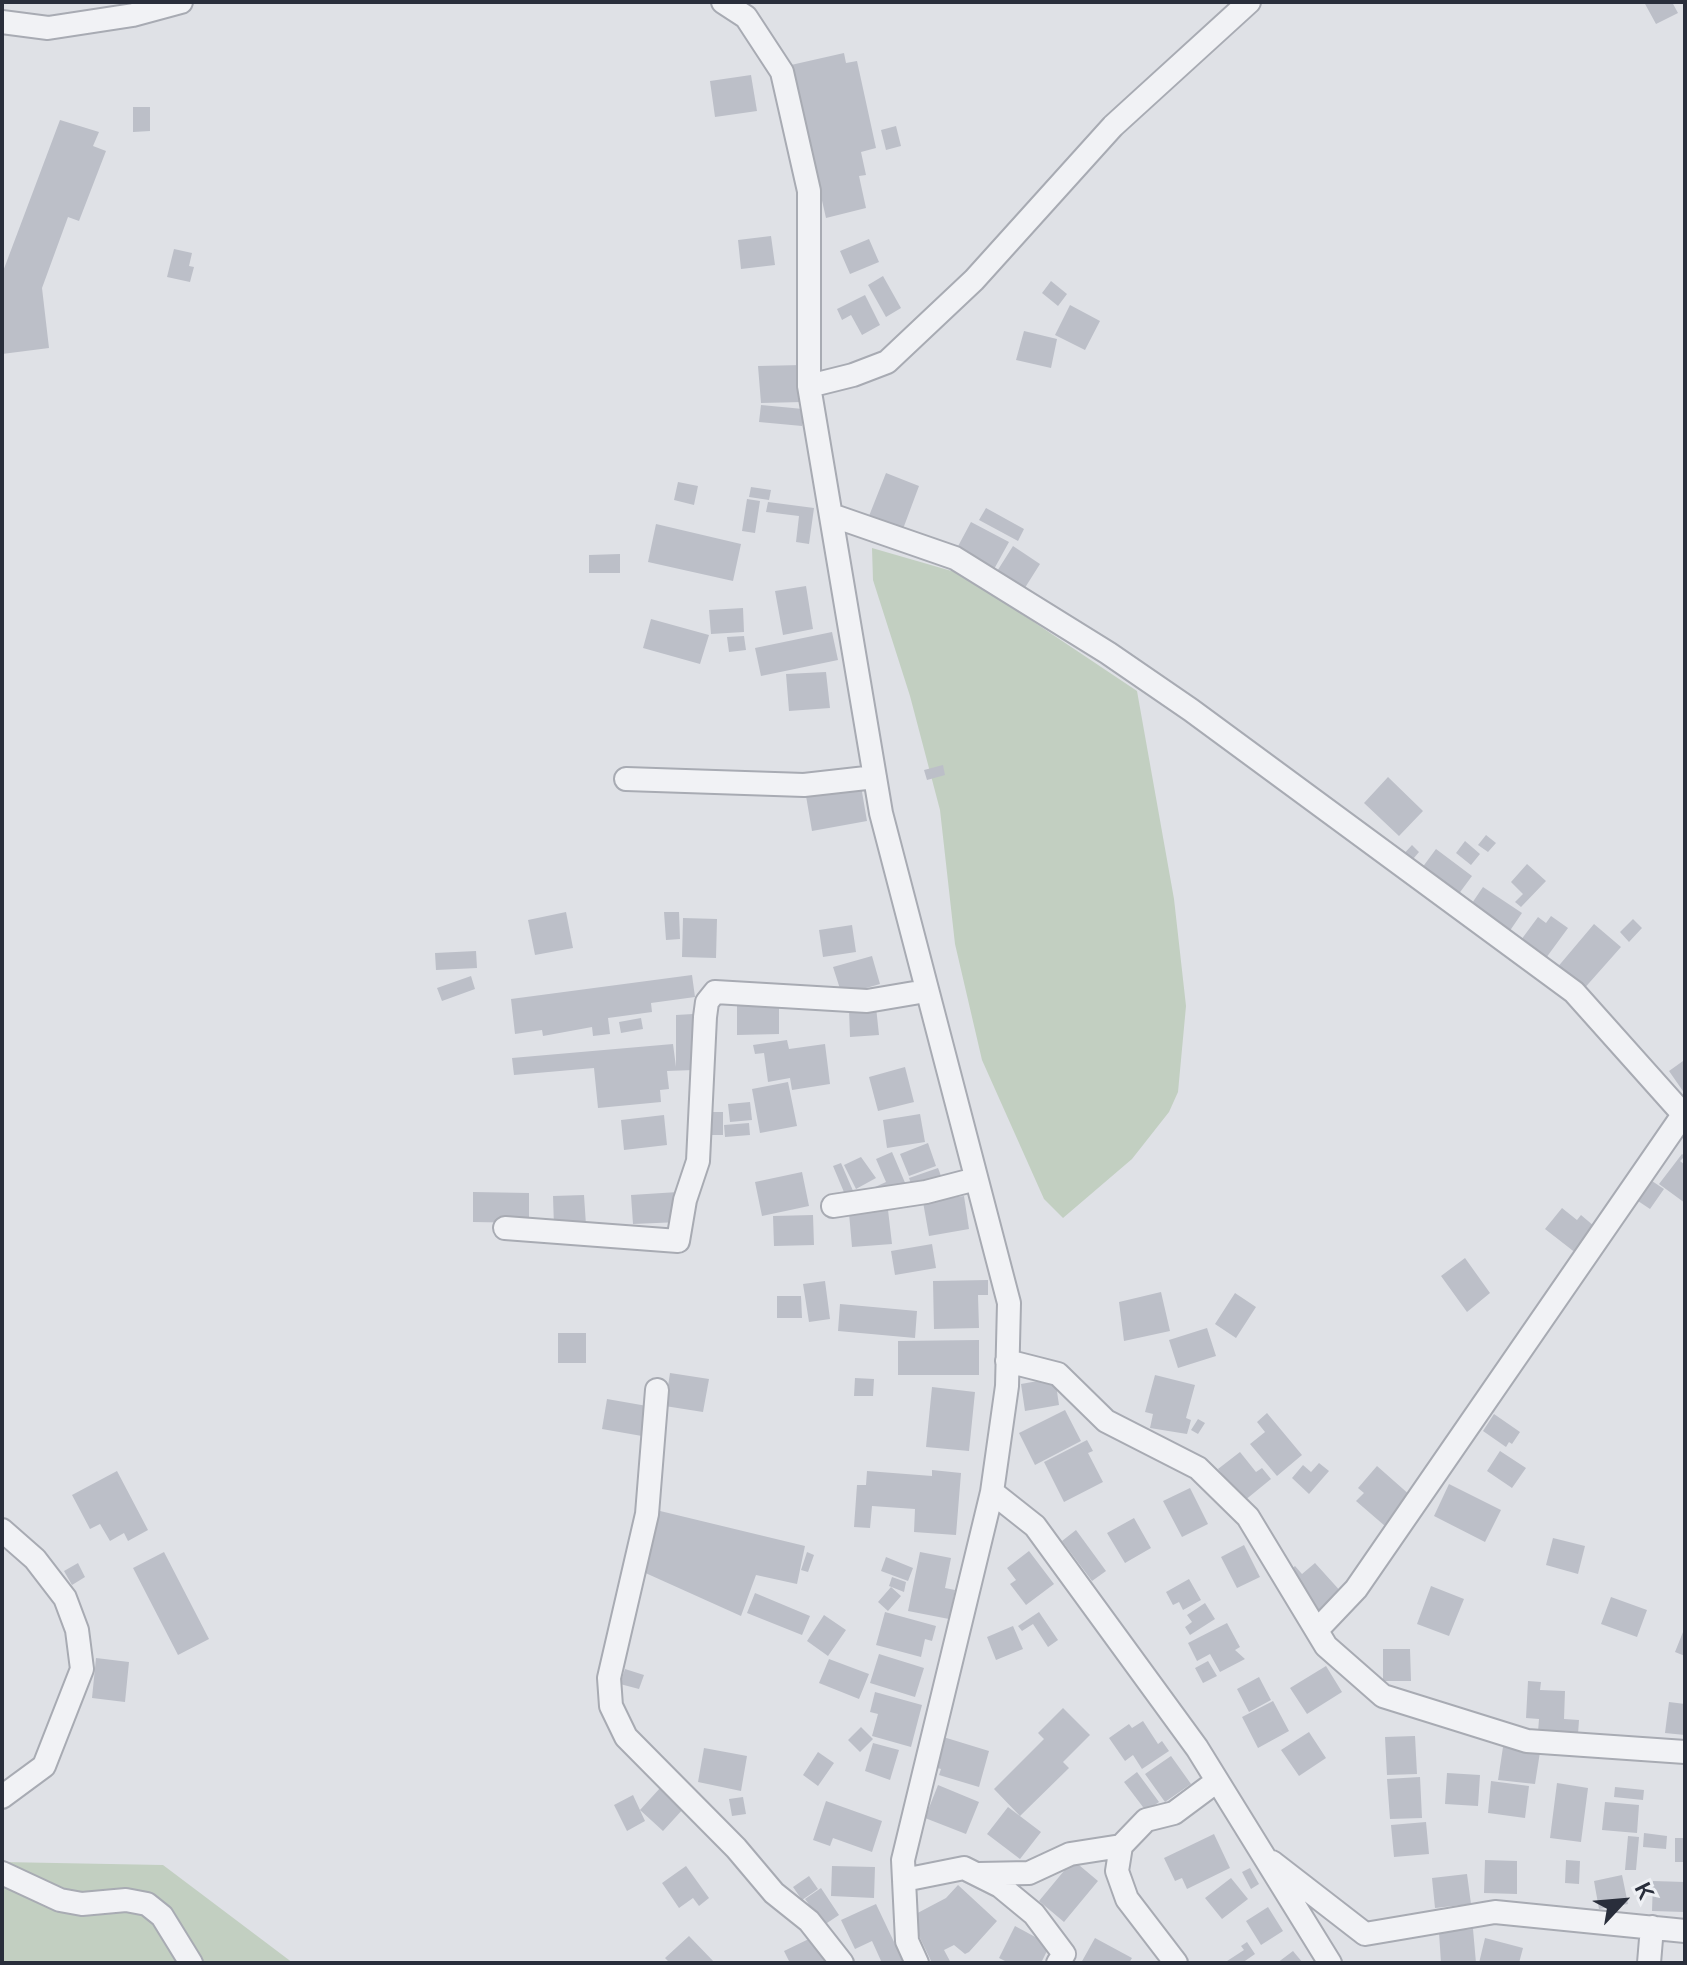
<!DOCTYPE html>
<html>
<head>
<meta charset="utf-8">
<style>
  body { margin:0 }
  #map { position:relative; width:1687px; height:1965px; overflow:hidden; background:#dfe1e6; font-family:Lato,sans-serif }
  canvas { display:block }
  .frame { position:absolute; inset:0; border:4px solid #292e3b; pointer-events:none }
  .north { position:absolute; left:1583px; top:1861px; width:80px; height:80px; -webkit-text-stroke:6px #eef0f4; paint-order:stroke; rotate:64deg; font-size:22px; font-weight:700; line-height:32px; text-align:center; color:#292e3b }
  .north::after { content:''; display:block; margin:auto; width:28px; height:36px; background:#292e3b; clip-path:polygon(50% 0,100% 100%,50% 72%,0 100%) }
</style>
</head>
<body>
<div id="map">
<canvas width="1687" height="1965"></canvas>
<div class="frame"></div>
<div class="north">K</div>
</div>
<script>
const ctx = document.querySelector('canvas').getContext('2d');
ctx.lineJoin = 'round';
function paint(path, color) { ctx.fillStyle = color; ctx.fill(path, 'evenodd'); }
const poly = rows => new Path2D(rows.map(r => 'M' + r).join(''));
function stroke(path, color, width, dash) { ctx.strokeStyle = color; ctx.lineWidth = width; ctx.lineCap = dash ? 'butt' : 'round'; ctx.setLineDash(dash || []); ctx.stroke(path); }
paint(poly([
  [872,548,962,574,1137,691,1174,899,1186,1006,1178,1092,1169,1112,1132,1159,1063,1218,1044,1199,982,1060,955,944,940,810,910,696,873,580],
  [2,1862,163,1865,293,1963,2,1963]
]), '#c2cfc1');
paint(poly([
  [1644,2,1672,2,1678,13,1656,24],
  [844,53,846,63,857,61,876,148,861,152,866,175,859,176,866,208,826,218,791,65],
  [751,75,757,111,715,117,710,81],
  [133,107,150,107,150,131,133,132],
  [60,120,99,132,93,146,106,151,79,221,68,217,42,288,49,348,2,354,2,274],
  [896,126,901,146,886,150,881,130],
  [771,236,775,265,741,269,738,240],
  [869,239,879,262,850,274,840,251],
  [174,249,192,253,189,266,194,267,190,282,167,277],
  [883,276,901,308,886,317,868,285],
  [1051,281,1067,294,1058,306,1042,293],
  [865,295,880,325,862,335,851,315,842,320,837,309],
  [1070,305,1100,321,1085,350,1055,335],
  [1024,331,1057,339,1051,368,1016,360],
  [802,365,802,402,761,403,758,366],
  [761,405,803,409,802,426,759,422],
  [886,473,919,486,903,529,869,516],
  [678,482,698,486,694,505,674,500],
  [751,487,771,490,769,500,749,497],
  [747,499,760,501,755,533,742,531],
  [768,502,814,508,809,544,796,542,799,516,766,512],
  [986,508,1024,529,1018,541,979,520],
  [971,522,1009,542,993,571,956,550],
  [656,524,741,544,733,581,648,562],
  [1013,546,1040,564,1021,594,994,576],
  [620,554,620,573,589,573,589,555],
  [806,586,813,629,783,635,775,591],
  [743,608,744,632,711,634,709,610],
  [651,619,709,635,700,664,643,648],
  [832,632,838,660,761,676,755,648],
  [744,636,746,650,729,652,727,637],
  [826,672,830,708,789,711,786,674],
  [943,765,945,775,927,780,924,770],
  [1388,777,1423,811,1399,836,1364,803],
  [861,786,867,821,812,831,806,796],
  [1486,835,1496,843,1488,852,1478,845],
  [1465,841,1480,854,1471,865,1456,853],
  [1412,845,1419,852,1408,865,1400,858],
  [1436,849,1472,876,1455,899,1419,872],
  [1527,864,1546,881,1521,907,1515,902,1523,894,1511,882],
  [1483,887,1522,913,1507,935,1468,909],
  [566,912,573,948,535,955,528,920],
  [664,912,679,912,680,939,666,940],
  [1551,916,1568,928,1546,958,1521,940,1538,917,1546,923],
  [683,918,717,919,716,958,682,957],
  [1633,919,1642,928,1629,942,1620,932],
  [1594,924,1621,947,1582,991,1556,969],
  [852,925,856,952,823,957,819,930],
  [476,951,477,968,436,970,435,953],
  [872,956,880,984,842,995,833,967],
  [692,975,695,997,651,1003,652,1012,608,1018,610,1034,593,1036,592,1027,543,1036,542,1030,515,1034,511,999],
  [471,976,475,989,442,1001,437,988],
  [779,1001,779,1034,737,1035,737,1002],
  [876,1007,879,1035,850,1037,849,1009],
  [693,1014,694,1070,667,1071,669,1089,660,1090,661,1102,598,1108,594,1068,514,1075,512,1058,673,1044,676,1067,676,1015],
  [641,1018,643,1029,621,1033,619,1022],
  [787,1040,789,1049,825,1044,830,1084,792,1090,790,1078,768,1082,764,1053,755,1054,753,1045],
  [1683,1061,1685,1063,1685,1094,1669,1071],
  [905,1067,914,1102,878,1111,869,1077],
  [788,1082,797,1126,760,1133,752,1089],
  [750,1102,752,1120,730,1122,728,1104],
  [706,1112,723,1112,723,1135,707,1135],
  [920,1114,925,1142,887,1148,883,1120],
  [664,1115,667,1145,624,1150,621,1120],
  [749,1123,750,1135,725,1137,724,1125],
  [928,1143,936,1166,909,1176,900,1154],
  [892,1152,906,1185,879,1197,875,1187,886,1182,876,1159],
  [1682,1154,1685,1156,1680,1161,1685,1165,1685,1203,1659,1184],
  [861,1157,876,1178,856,1189,844,1165],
  [841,1163,854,1193,846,1197,833,1166],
  [938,1168,943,1181,914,1192,909,1178],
  [802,1172,809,1206,762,1216,755,1182],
  [1652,1181,1664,1189,1650,1209,1638,1201],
  [473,1192,529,1193,529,1223,473,1222],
  [678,1192,680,1222,633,1224,631,1195],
  [584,1195,586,1225,554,1227,553,1196],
  [964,1196,969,1229,929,1236,923,1202],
  [1562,1208,1577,1220,1581,1215,1601,1232,1581,1257,1545,1229],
  [888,1210,892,1244,852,1247,849,1213],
  [813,1215,814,1245,774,1246,773,1216],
  [932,1244,936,1268,895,1275,891,1251],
  [1465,1258,1490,1293,1467,1312,1441,1276],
  [988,1280,988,1295,978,1295,979,1328,934,1329,933,1281],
  [825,1281,830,1319,809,1322,803,1284],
  [1161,1292,1170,1331,1124,1341,1119,1302],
  [1235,1293,1256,1307,1236,1338,1215,1324],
  [777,1296,801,1296,802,1318,777,1318],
  [840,1304,917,1311,915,1338,838,1331],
  [1207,1328,1216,1356,1178,1368,1169,1340],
  [558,1333,586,1333,586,1363,558,1363],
  [979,1340,979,1375,898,1375,898,1341],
  [670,1373,709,1379,703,1412,665,1406],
  [1155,1375,1195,1385,1186,1418,1191,1420,1187,1434,1150,1428,1153,1414,1145,1412],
  [855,1378,874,1379,873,1396,854,1396],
  [1055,1378,1059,1405,1025,1411,1021,1384],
  [932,1387,975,1392,969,1451,926,1447],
  [607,1399,647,1406,642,1436,602,1429],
  [1065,1410,1081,1441,1035,1465,1019,1433],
  [1267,1413,1302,1455,1277,1476,1250,1444,1265,1432,1257,1422],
  [1494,1414,1520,1432,1512,1444,1509,1442,1506,1447,1483,1431],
  [1198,1419,1205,1423,1198,1434,1191,1430],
  [1087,1440,1093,1451,1088,1453,1103,1482,1064,1502,1044,1462],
  [1500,1451,1526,1468,1512,1488,1487,1471],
  [1240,1452,1256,1472,1262,1468,1271,1479,1244,1501,1218,1469],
  [1319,1463,1329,1471,1309,1494,1292,1478,1303,1465,1311,1472],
  [1377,1466,1411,1496,1385,1526,1356,1501,1364,1493,1358,1488],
  [932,1470,961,1473,956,1535,914,1532,915,1509,872,1506,870,1528,854,1527,857,1485,866,1485,867,1471,932,1476],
  [117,1471,148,1530,128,1541,124,1533,110,1541,100,1524,90,1529,72,1495],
  [1449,1484,1501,1510,1485,1542,1434,1516],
  [1190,1488,1208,1524,1182,1537,1163,1501],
  [656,1510,805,1546,797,1584,756,1575,741,1616,641,1571],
  [1134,1518,1151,1548,1125,1563,1107,1533],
  [1076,1530,1106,1571,1092,1581,1062,1541],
  [1553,1538,1585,1546,1578,1574,1546,1565],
  [1244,1545,1260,1577,1237,1588,1221,1557],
  [1029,1551,1054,1584,1026,1605,1010,1584,1016,1580,1007,1568],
  [164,1552,209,1639,178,1655,133,1568],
  [807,1552,814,1555,808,1572,801,1570],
  [920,1552,951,1558,945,1588,955,1590,949,1619,908,1611],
  [886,1557,913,1568,908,1581,881,1571],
  [78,1563,85,1577,72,1585,64,1571],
  [1315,1563,1343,1594,1319,1615,1285,1575,1295,1566,1302,1574],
  [892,1577,906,1582,904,1592,889,1586],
  [1189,1579,1201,1600,1183,1610,1179,1602,1173,1605,1166,1592],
  [1431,1586,1464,1599,1449,1636,1417,1624],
  [891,1587,901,1596,888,1611,878,1602],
  [755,1593,810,1616,802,1635,747,1613],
  [1611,1597,1647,1610,1637,1637,1601,1624],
  [1205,1603,1215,1619,1190,1635,1185,1627,1192,1622,1187,1615],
  [885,1612,936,1626,932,1641,925,1639,921,1657,876,1645],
  [1039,1612,1058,1640,1048,1647,1033,1624,1022,1631,1018,1626],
  [824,1615,846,1630,828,1656,807,1641],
  [1227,1623,1240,1647,1235,1650,1245,1659,1220,1672,1210,1654,1197,1661,1188,1643],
  [1013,1626,1023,1649,996,1660,987,1637],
  [1685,1627,1685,1656,1675,1652],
  [1383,1649,1410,1649,1411,1681,1383,1681],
  [879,1654,924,1668,915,1697,870,1683],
  [96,1658,129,1662,125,1702,92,1698],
  [829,1659,869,1674,859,1699,819,1683],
  [1208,1661,1217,1676,1203,1683,1195,1668],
  [1326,1666,1342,1692,1307,1714,1290,1688],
  [625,1669,644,1675,639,1689,620,1684],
  [1259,1677,1271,1700,1249,1712,1237,1689],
  [1528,1681,1541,1682,1540,1690,1565,1691,1564,1719,1579,1720,1578,1734,1538,1732,1539,1719,1526,1718],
  [875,1692,922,1705,911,1747,872,1736,878,1714,870,1712],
  [1273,1701,1289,1731,1258,1748,1242,1717],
  [1669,1702,1685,1704,1685,1735,1665,1733],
  [1063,1708,1090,1735,1063,1762,1069,1768,1020,1816,994,1789,1044,1739,1038,1733],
  [1143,1721,1158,1744,1162,1741,1169,1751,1142,1769,1133,1755,1125,1761,1109,1738,1129,1724,1132,1728],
  [861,1727,873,1739,860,1752,848,1740],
  [1309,1732,1326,1758,1299,1776,1281,1750],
  [940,1736,989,1751,979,1787,939,1775,941,1769,931,1766],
  [1415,1736,1417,1774,1387,1775,1385,1737],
  [873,1743,899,1750,890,1780,865,1771],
  [1503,1747,1540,1752,1535,1784,1498,1780],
  [704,1748,747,1756,741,1791,698,1782],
  [818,1752,834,1763,818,1786,803,1775],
  [1171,1756,1191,1784,1165,1802,1145,1774],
  [1137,1772,1159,1802,1146,1811,1124,1782],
  [1447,1773,1480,1775,1478,1806,1445,1804],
  [1420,1777,1422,1818,1390,1819,1387,1779],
  [1491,1781,1529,1786,1525,1818,1488,1813],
  [1557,1783,1588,1788,1581,1842,1550,1838],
  [938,1785,979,1802,966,1834,925,1818],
  [661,1787,684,1808,663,1831,640,1810],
  [1615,1787,1644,1790,1643,1800,1614,1797],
  [633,1795,645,1821,627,1831,614,1805],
  [743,1797,746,1814,732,1816,729,1799],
  [826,1801,882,1821,872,1852,833,1838,830,1846,813,1840],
  [1605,1802,1639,1805,1637,1833,1602,1830],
  [1008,1807,1041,1832,1020,1859,987,1834],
  [1426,1822,1429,1854,1394,1857,1391,1825],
  [1644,1833,1667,1836,1666,1849,1643,1847],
  [1214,1834,1230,1868,1187,1889,1182,1878,1175,1881,1164,1858],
  [1628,1836,1639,1837,1636,1870,1625,1870],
  [1675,1838,1685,1838,1685,1862,1675,1862],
  [1073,1860,1098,1881,1064,1922,1039,1901],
  [1485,1860,1517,1861,1517,1894,1484,1893],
  [1566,1860,1580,1861,1579,1884,1565,1883],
  [686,1866,709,1898,699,1906,693,1898,679,1908,662,1883],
  [832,1866,875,1867,874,1898,831,1896],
  [1250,1868,1259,1884,1251,1889,1242,1872],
  [1467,1874,1471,1904,1435,1908,1432,1878],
  [1622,1875,1628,1904,1599,1909,1594,1881],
  [809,1876,818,1889,802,1900,793,1887],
  [1231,1878,1248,1899,1222,1919,1205,1898],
  [1653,1881,1685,1882,1685,1912,1652,1911],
  [958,1885,997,1921,969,1952,965,1954,954,1945,944,1950,951,1963,932,1963,910,1917,946,1898],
  [821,1888,839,1915,824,1925,805,1899],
  [876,1904,904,1963,882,1963,872,1941,855,1949,841,1920],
  [1268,1907,1283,1931,1261,1945,1246,1921],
  [1015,1926,1050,1945,1041,1963,1009,1963,999,1958],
  [1473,1929,1476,1963,1441,1963,1439,1932],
  [689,1936,715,1963,670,1963,665,1958],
  [815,1936,828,1963,790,1963,784,1951],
  [1095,1938,1132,1958,1129,1963,1081,1963],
  [1485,1938,1523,1948,1519,1963,1479,1963],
  [1247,1942,1255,1954,1242,1963,1224,1963,1244,1950,1241,1946],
  [1293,1951,1303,1963,1277,1963]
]), '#bcbfc8');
const street = poly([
  [723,2,746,17,782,72,809,191,809,386,881,813,1009,1303,1007,1386,992,1492,903,1860,907,1941,917,1963],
  [2,22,48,28,133,15,181,2],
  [809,386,853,375,887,362,974,280,1113,126,1249,2],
  [831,515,955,558,1108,653,1191,710,1574,992,1683,1114],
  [626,779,804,785,875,777],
  [833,1206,926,1192,976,1179],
  [505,1228,678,1241,685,1200,698,1161,705,1017,707,1002,715,992,867,1001,926,991],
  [1007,1361,1058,1374,1106,1421,1198,1468,1248,1517,1326,1646,1383,1696,1527,1741,1685,1752],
  [657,1390,647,1514,609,1678,611,1706,626,1737,736,1848,774,1893,809,1921,842,1963],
  [992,1492,1035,1526,1197,1748,1330,1963],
  [2,1530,35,1559,65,1598,77,1630,82,1669,44,1766,2,1797],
  [1317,1630,1356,1589,1685,1112],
  [1272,1862,1365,1934,1495,1912,1685,1931],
  [2,1873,60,1900,82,1904,126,1900,147,1904,162,1916,191,1963],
  [979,1874,1029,1873,1070,1854,1121,1846],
  [904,1880,964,1868,1000,1886,1034,1914,1064,1954,1058,1963],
  [1176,1963,1127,1899,1117,1871,1121,1846,1146,1820,1174,1813,1217,1781],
  [1649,1963,1652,1927]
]);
stroke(street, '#a8abb3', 26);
stroke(street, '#f1f2f5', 22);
</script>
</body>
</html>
